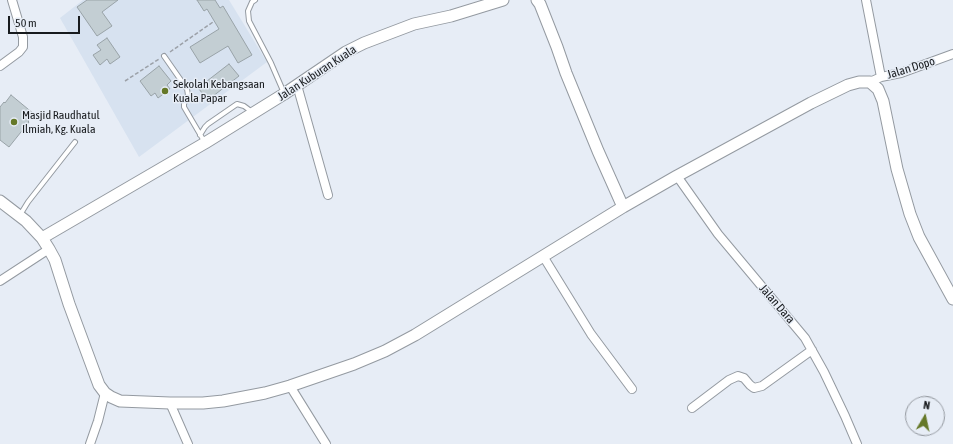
<!DOCTYPE html>
<html>
<head>
<meta charset="utf-8">
<style>
  body { margin:0 }
  #map { position:relative; width:953px; height:444px; overflow:hidden; background:#e7edf6; font-family:"Asap Condensed",sans-serif }
  canvas { display:block }
  .north { position:absolute; left:905px; top:396px; width:40px; height:40px; box-sizing:border-box; background:#e7edf6; border:1px solid #9499a0; border-radius:50%; rotate:9deg; font-size:11px; font-weight:700; line-height:16px; text-align:center; color:#181b1e }
  .north::after { content:''; display:block; margin:auto; width:14px; height:18px; background:#657828; clip-path:polygon(50% 0,100% 100%,50% 72%,0 100%) }
  .scale { position:absolute; left:8px; top:16px; width:72px; height:18px; box-sizing:border-box; border:2px solid #181b1e; border-top:0; padding-left:5px; font-size:12px; line-height:14px; white-space:nowrap; color:#181b1e; -webkit-text-stroke:3px #e7edf6; paint-order:stroke }
</style>
</head>
<body>
<div id="map">
<canvas width="953" height="444"></canvas>
<div class="north">N</div>
<div class="scale">50 m</div>
</div>
<script>
const ctx = document.querySelector('canvas').getContext('2d');
ctx.lineJoin = 'round';
function paint(path, color) { ctx.fillStyle = color; ctx.fill(path, 'evenodd'); }
const poly = rows => new Path2D(rows.map(r => 'M' + r).join(''));
function stroke(path, color, width, dash) { ctx.strokeStyle = color; ctx.lineWidth = width; ctx.lineCap = dash ? 'butt' : 'round'; ctx.setLineDash(dash || []); ctx.stroke(path); }
function drawText(font, color, halo, rows, align = 'center') {
  ctx.font = font + ' "Asap Condensed",sans-serif'; ctx.lineWidth = 3; ctx.setLineDash([]); ctx.textBaseline = 'middle'; ctx.strokeStyle = halo; ctx.fillStyle = color; for (const [text, x, y, turn = 0] of rows) {
    ctx.save(); ctx.translate(x, y); ctx.rotate((+turn || 0) * Math.PI / 180); ctx.textAlign = isNaN(turn) ? turn : align; if (halo) ctx.strokeText(text, 0, 0); ctx.fillText(text, 0, 0); ctx.restore();
  }
}
paint(poly([
  [83,0,229,0,267,62,139,157,60,18]
]), '#d7e2f0');
const building = poly([
  [87,0,118,0,102,12,112,26,97,36,77,7,87,0],
  [197,0,215,0,220,8,223,6,252,55,238,63,228,46,200,63,190,47,219,29,207,9,204,11,197,0],
  [107,38,120,57,110,64,107,59,100,65,93,55,101,50,97,45,107,38],
  [229,64,239,76,208,100,198,88,229,64],
  [159,66,171,81,167,85,170,89,158,98,155,93,151,96,140,81,159,66],
  [11,95,34,114,28,121,29,122,9,147,0,140,0,107,4,102,5,103,11,95]
]);
paint(building, '#c3ced3');
stroke(building, '#99a3a8', 1);
const lane = poly([
  [255,0,252,2,248,11,249,21,271,63,284,93],
  [164,56,187,89,188,95,184,104,184,107,204,141],
  [200,135,205,127,208,124,237,104,244,106,252,112],
  [20,215,28,202,75,142]
]);
const street = poly([
  [866,0,881,77],
  [0,66,19,52,23,47,23,37,12,0],
  [870,82,881,77,901,73,953,54],
  [297,85,328,195],
  [677,176,718,234,805,338,824,372,845,416,857,444],
  [543,256,591,334,632,389],
  [0,281,49,249],
  [290,386,326,444],
  [170,403,188,444],
  [692,408,729,380,738,376,744,378,750,385,754,388,762,386,812,350],
  [90,444,98,421,105,393]
]);
const secondary = poly([
  [537,0,540,4,557,47,566,73,598,151,623,207],
  [0,201,26,221,42,238,49,249,55,260,69,304,99,385,105,393,111,397,120,401,170,403,203,403,223,401,265,393,290,386,354,364,385,351,415,335,623,207,677,176,811,103,848,85,859,82,870,82,878,89,883,101,897,169,910,214,919,237,953,299],
  [42,238,205,143,284,94,346,52,364,43,414,24,451,16,503,0]
]);
stroke(lane, '#949aa1', 6);
stroke(street, '#949aa1', 10);
stroke(secondary, '#949aa1', 13);
stroke(poly([
  [170,52,213,22],
  [125,81,159,59]
]), '#9ca1a8', 1.5, [4, 2]);
stroke(lane, '#fff', 4);
stroke(street, '#fff', 8);
stroke(secondary, '#fff', 11);
for (const [x, y, r, color] of [
  [165,91,4,"#657828"],
  [14,122,4,"#657828"]
]) { const dot = new Path2D(); dot.arc(x, y, r, 0, 2 * Math.PI); ctx.fillStyle = color; ctx.fill(dot); stroke(dot, '#e7edf6', 1.5); }
drawText('12px', '#181b1e', '#e7edf6', [
  ["Jalan Dopo",911,68,-17],
  ["Jalan Kuburan Kuala",317,73,-33],
  ["Jalan Dara",777,304,49]
]);
drawText('12px', '#181b1e', '#e7edf6', [
  ["Sekolah Kebangsaan",173,84],
  ["Kuala Papar",173,98],
  ["Masjid Raudhatul",22,115],
  ["Ilmiah, Kg. Kuala",22,129]
], 'left');
</script>
</body>
</html>
